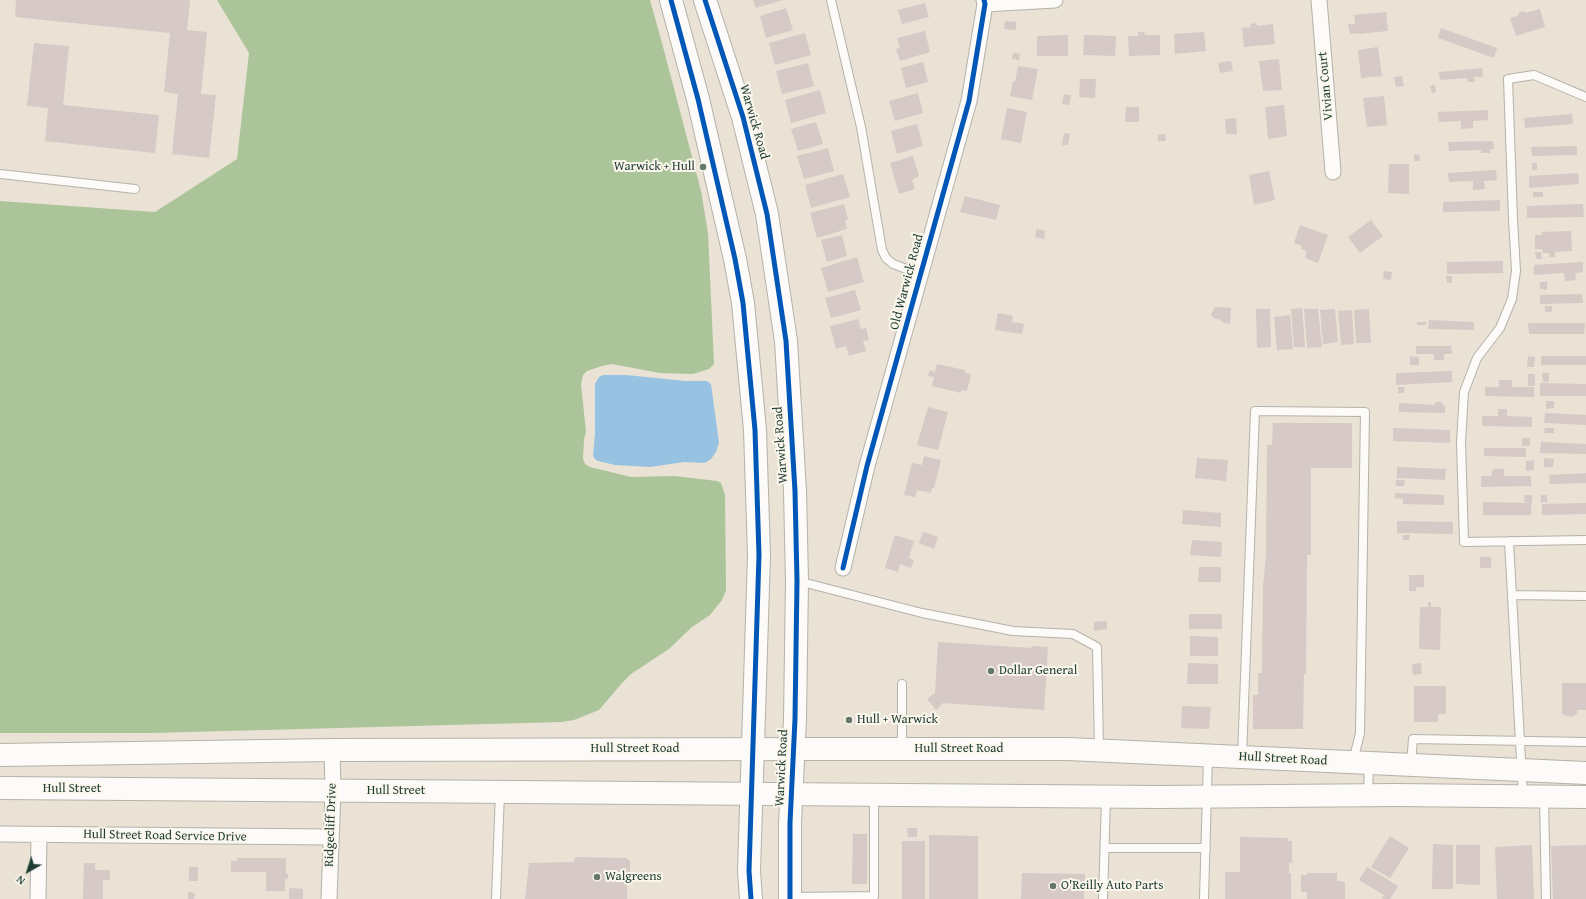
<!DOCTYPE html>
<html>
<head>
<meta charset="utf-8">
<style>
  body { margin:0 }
  #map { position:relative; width:1586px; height:899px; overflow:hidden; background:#eae2d4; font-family:"Gentium Book Plus",serif }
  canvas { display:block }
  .north { position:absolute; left:8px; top:851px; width:40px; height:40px; -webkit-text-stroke:3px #fbf7ec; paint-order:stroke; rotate:219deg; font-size:11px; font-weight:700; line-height:16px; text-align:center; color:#1f3d34 }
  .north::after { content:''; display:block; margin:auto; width:14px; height:18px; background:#1f3d34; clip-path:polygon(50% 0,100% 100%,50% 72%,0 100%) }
</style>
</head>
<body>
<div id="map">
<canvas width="1586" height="899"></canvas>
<div class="north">N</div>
</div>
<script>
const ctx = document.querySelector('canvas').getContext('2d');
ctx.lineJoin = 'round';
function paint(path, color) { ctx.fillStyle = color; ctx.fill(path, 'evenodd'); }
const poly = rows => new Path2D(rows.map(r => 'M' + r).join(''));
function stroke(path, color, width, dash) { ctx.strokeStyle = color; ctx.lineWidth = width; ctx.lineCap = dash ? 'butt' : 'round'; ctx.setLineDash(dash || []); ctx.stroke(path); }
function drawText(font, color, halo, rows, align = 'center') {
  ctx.font = font + ' "Gentium Book Plus",serif'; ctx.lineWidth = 4; ctx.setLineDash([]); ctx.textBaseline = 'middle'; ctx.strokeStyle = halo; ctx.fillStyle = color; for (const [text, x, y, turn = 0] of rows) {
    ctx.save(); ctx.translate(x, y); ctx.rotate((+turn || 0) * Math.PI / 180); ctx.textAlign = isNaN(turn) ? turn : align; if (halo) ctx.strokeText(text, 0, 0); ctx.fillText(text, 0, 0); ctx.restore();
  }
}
paint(poly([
  [217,0,650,0,662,43,701,191,708,233,714,364,709,369,693,374,660,373,612,364,602,366,587,371,583,375,581,384,586,432,584,439,583,459,585,464,590,467,631,477,674,476,717,481,721,483,725,495,726,590,722,600,710,615,692,627,669,649,631,674,622,683,599,710,574,720,562,722,152,733,0,733,0,201,155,212,237,159,249,53]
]), '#abc499');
paint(poly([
  [603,375,626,375,685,381,707,381,711,384,719,443,716,452,711,459,705,463,684,462,650,467,615,465,598,461,595,459,593,456,595,434,595,384,599,377]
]), '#97c2e1');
paint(poly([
  [16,0,190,0,187,30,207,32,201,94,216,95,209,158,172,154,178,94,164,92,170,33,15,17],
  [753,0,783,0,756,8],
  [925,3,929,17,902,24,898,10],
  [786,8,793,30,766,38,760,16],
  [1540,9,1545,27,1516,36,1510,18,1519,15,1518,13,1524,11,1525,13],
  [1386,12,1388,31,1357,34,1356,33,1350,34,1348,24,1355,24,1354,15],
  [1005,21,1016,22,1016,30,1004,29],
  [1257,23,1257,26,1273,24,1275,44,1244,47,1242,28,1251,27,1250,24],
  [1441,28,1497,48,1494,58,1438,38],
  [925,31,930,52,900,61,896,49,900,48,897,38],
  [1138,32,1144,32,1145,35,1160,35,1160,55,1129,56,1128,36,1138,36],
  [1204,32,1206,51,1175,54,1174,34],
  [805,33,811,55,775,65,769,43],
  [1068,35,1068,56,1037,56,1037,36],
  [1084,35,1116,36,1115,56,1083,55],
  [34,43,69,46,63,105,159,115,155,153,45,141,48,108,27,106],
  [1378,47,1382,76,1361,78,1358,50],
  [1013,53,1020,54,1019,60,1012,59],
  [1279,59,1282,90,1263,91,1259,61],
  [1231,61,1233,71,1220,73,1218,63],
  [923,62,928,82,906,88,901,68],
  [808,63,814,86,782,94,776,71],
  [1018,66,1038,69,1032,100,1010,96,1013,81,1015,82],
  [1482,68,1483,77,1474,77,1475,82,1468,82,1467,78,1440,80,1439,72],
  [1402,76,1404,86,1396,87,1394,77],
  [1080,79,1096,79,1095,98,1079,97],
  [1435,85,1436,92,1432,93,1430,86],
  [820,90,826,113,791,123,785,100],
  [918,93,923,113,895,121,889,101],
  [1064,94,1071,95,1069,105,1062,104],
  [1384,96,1387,125,1367,127,1363,98],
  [1284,105,1287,136,1268,139,1265,107],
  [1126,107,1139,107,1139,122,1125,122],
  [1007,108,1027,112,1021,143,1001,139],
  [1488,110,1488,120,1473,121,1473,128,1461,129,1461,121,1439,122,1438,112],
  [1572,114,1573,124,1525,128,1524,118],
  [1236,118,1237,134,1226,134,1225,119],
  [816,122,823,144,798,151,791,129],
  [917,124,923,146,897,154,891,131],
  [1064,133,1070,134,1068,145,1062,145],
  [1165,134,1166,141,1158,141,1158,135],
  [1493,141,1494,149,1490,149,1490,153,1481,153,1481,150,1449,151,1448,142],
  [1577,146,1577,155,1532,156,1531,147],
  [828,148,834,171,804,179,797,156],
  [1414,154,1420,155,1419,161,1414,161],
  [913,156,919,176,912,180,915,189,899,194,890,163],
  [1532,163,1537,163,1537,170,1532,170],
  [1389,164,1409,164,1409,194,1388,193],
  [1496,170,1497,180,1484,181,1485,189,1473,190,1473,181,1449,182,1448,173],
  [1269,171,1275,200,1254,205,1249,175],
  [1578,173,1579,184,1529,188,1529,176],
  [843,174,850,197,811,208,805,185],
  [1533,192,1543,192,1543,197,1533,197],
  [965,196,1000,205,996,220,960,212],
  [1500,200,1500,211,1443,212,1443,202],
  [844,204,848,219,845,220,847,229,817,238,810,213],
  [1583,204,1584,217,1527,218,1527,206],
  [1371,220,1383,236,1360,253,1348,237],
  [1300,225,1328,235,1318,263,1305,258,1307,251,1301,249,1302,246,1294,243],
  [1037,229,1045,231,1044,239,1035,237],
  [1571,231,1572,251,1555,252,1555,257,1550,257,1549,253,1543,253,1542,249,1535,249,1535,235,1542,235,1542,232],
  [842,235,847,256,827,262,821,240],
  [1535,252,1541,252,1542,259,1536,259],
  [857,257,864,282,828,292,821,268],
  [1503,261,1503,273,1447,274,1447,262],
  [1583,262,1583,272,1575,273,1576,280,1565,281,1564,273,1534,275,1534,265],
  [1384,271,1392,272,1391,280,1383,279],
  [1446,276,1452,276,1452,283,1447,283],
  [1540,282,1547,282,1547,290,1540,289],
  [855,290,861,310,831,318,825,298],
  [1582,294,1583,303,1540,304,1540,295],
  [1545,306,1552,306,1552,312,1545,312],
  [1215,307,1231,308,1230,324,1224,323,1220,320,1214,318,1211,315],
  [1302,308,1305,347,1294,347,1291,309],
  [1256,309,1270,309,1271,347,1257,348],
  [1304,309,1318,309,1322,347,1307,348],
  [1335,309,1338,342,1323,344,1320,310],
  [1369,309,1371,343,1356,343,1354,310],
  [1352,310,1354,344,1341,345,1338,311],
  [998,313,1013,316,1012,322,1024,324,1022,334,995,330],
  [1290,315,1293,349,1277,350,1274,317],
  [858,319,861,329,866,328,869,340,863,341,866,351,849,356,846,346,836,349,830,326],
  [1429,320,1474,322,1474,330,1428,329],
  [1417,322,1426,322,1426,325,1417,325],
  [1528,323,1585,323,1584,334,1529,334],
  [1416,346,1451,346,1452,354,1444,354,1444,360,1434,360,1434,354,1416,354],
  [1410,356,1419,357,1419,365,1410,365],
  [1528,356,1535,357,1534,367,1527,367],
  [1541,356,1586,356,1586,365,1541,365],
  [937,364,965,370,965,373,971,374,967,391,961,390,961,393,932,386,934,377,928,376,930,370,935,372],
  [1452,371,1452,382,1396,385,1396,373],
  [1542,373,1549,373,1549,382,1543,382],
  [1528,374,1535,374,1535,386,1528,386],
  [1499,380,1512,380,1512,387,1534,387,1534,397,1485,396,1485,387,1499,387],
  [1540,383,1586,384,1586,396,1540,396],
  [1398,387,1405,387,1404,393,1398,393],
  [1546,401,1554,401,1554,408,1546,409],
  [1435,402,1442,402,1442,405,1445,405,1445,413,1399,412,1399,403,1435,405],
  [928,407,948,412,938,450,917,445],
  [1498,409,1507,409,1507,416,1532,417,1532,427,1482,426,1482,416,1498,416],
  [1545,413,1586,415,1586,425,1544,423],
  [1273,423,1352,423,1352,468,1311,468,1311,555,1307,555,1306,674,1304,674,1303,729,1253,729,1253,695,1258,695,1258,673,1262,673,1263,586,1266,555,1267,445,1272,445],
  [1393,428,1450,430,1450,443,1393,441],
  [1545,428,1554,428,1554,433,1544,433],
  [1522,438,1530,438,1530,446,1522,446],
  [1541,442,1586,444,1586,454,1540,453],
  [1484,448,1526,448,1526,457,1484,456],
  [924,456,941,460,934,488,932,488,931,493,917,490,915,497,904,495,912,463,922,465],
  [1197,458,1228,460,1226,481,1195,478],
  [1544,458,1554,459,1553,467,1544,467],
  [1534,460,1534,470,1526,471,1526,461],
  [1397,467,1446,469,1445,480,1397,478],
  [1493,469,1504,469,1504,476,1531,476,1531,486,1481,487,1481,476,1491,476],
  [1586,473,1586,483,1550,484,1549,475],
  [1396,480,1405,480,1404,486,1396,486],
  [1395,493,1444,495,1444,505,1403,504,1403,499,1395,498],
  [1525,495,1532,495,1532,503,1524,502],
  [1541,495,1547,495,1547,502,1541,502],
  [1483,502,1531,503,1531,515,1483,515],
  [1586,503,1586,514,1542,515,1542,504],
  [1183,510,1221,513,1221,527,1182,524],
  [1397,521,1453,522,1453,534,1397,533],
  [923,532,938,537,934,549,919,543],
  [895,535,914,541,909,558,914,560,911,568,900,564,898,572,885,568],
  [1403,535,1410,535,1409,540,1403,540],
  [1192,540,1222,542,1221,557,1190,555],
  [1480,557,1491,557,1491,568,1480,568],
  [1199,567,1221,567,1221,582,1198,582],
  [1409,575,1424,575,1424,587,1416,587,1416,591,1409,591],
  [1428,602,1431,602,1431,607,1441,607,1440,650,1419,649,1420,607,1428,607],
  [1189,614,1222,614,1222,629,1189,629],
  [1107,621,1107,629,1094,631,1094,622],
  [1190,636,1218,637,1218,656,1190,656],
  [938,642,1032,648,1032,646,1048,647,1044,710,943,703,936,710,927,699,935,693],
  [1188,663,1218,664,1218,684,1187,684],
  [1421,663,1422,674,1413,675,1412,664],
  [1562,683,1586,683,1586,710,1577,710,1577,714,1571,717,1562,714],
  [1414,686,1446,686,1446,714,1438,714,1438,722,1414,722],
  [1182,706,1211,707,1209,729,1181,728],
  [907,828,917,828,917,837,908,837],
  [853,834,867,834,867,884,852,884],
  [929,835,978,836,978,899,929,899],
  [1390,836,1409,848,1390,878,1371,867],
  [1240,837,1288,838,1288,841,1292,841,1292,863,1289,863,1289,873,1291,873,1291,899,1225,899,1225,872,1240,872],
  [902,841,925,841,925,899,902,899],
  [1433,844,1453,845,1453,889,1432,889],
  [1456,845,1480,845,1480,885,1456,884],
  [1532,845,1534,899,1497,899,1495,847],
  [1586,845,1586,899,1553,899,1551,846],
  [575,857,626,858,630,861,630,875,627,877,627,899,525,899,529,863,574,862],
  [237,858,286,858,286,874,288,874,288,879,285,879,285,891,266,891,266,872,231,872,231,861,237,861],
  [84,863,95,863,95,870,110,870,110,880,103,880,103,899,83,899],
  [189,867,198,867,198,881,189,881],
  [1367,867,1398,886,1390,899,1382,899,1384,895,1359,880],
  [1022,873,1085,874,1084,899,1021,899],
  [1307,873,1337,873,1337,881,1345,882,1345,899,1307,899,1307,892,1301,892,1301,875,1307,875],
  [289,888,303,889,303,899,289,899],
  [188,892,195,893,194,899,188,899]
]), '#d7c9c6');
const lane = poly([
  [831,0,861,127,882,250,886,258,893,264,920,274],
  [1586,97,1534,75,1508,79,1513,219,1516,271,1512,299,1500,328,1477,358,1464,392,1461,442,1464,542,1586,540],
  [0,174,135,189],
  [1509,541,1523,796],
  [798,581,922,613,1013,631,1073,634,1097,647,1099,749],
  [1512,595,1586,596],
  [902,749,902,684],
  [1242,757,1255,411,1365,412,1360,733,1353,762],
  [1411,764,1413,739,1586,742],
  [1368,794,1369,764],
  [1544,797,1546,899],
  [1105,848,1206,848],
  [790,897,874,896,874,795],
  [496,899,500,792],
  [1103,899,1106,798],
  [1204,899,1208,756]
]);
const street = poly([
  [1319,0,1333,172],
  [985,4,1055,0],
  [843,568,867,466,969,101,985,4,984,0],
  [0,834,330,837],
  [38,899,39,835],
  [329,899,333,790,332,750]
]);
const secondary = poly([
  [671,0,698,99,735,259,743,303,755,430,759,555,749,871,751,899],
  [705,0,743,117,767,214,786,341,795,491,797,581,795,719,790,823,790,899]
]);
const primary = poly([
  [0,755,332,750,822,749,1068,749,1586,773],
  [0,788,1159,797,1395,795,1586,797]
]);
stroke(lane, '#b4b2a9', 10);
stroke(street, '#b4b2a9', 17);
stroke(secondary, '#b4b2a9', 24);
stroke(primary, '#b4b2a9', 24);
stroke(lane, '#fcfbf9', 8);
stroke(street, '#fcfbf9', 15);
stroke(secondary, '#fcfbf9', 22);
stroke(primary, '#fcfbf9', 22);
stroke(poly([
  [671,0,698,99,735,259,743,303,755,430,759,555,749,871,751,899],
  [705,0,743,117,767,214,786,341,795,491,797,581,795,719,790,823,790,899],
  [843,568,867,466,969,101,985,4,984,0]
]), '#0057b8', 5);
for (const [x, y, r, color] of [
  [703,167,4,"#66776c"],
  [991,671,4,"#66776c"],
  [849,720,4,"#66776c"],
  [597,877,4,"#66776c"],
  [1053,886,4,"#66776c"]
]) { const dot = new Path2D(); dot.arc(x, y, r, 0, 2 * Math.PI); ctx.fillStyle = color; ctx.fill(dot); stroke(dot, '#fbf7ec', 1.5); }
drawText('13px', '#1f3d34', '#fbf7ec', [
  ["Vivian Court",1326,86,-95],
  ["Warwick Road",754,122,74],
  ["Old Warwick Road",907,282,-75],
  ["Warwick Road",781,445,-94],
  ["Hull Street Road",635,749],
  ["Hull Street Road",959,749],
  ["Hull Street Road",1283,759,3],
  ["Warwick Road",782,768,-87],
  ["Hull Street",72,789],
  ["Hull Street",396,791],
  ["Ridgecliff Drive",331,825,-88],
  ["Hull Street Road Service Drive",165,836,1]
]);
drawText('13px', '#1f3d34', '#fbf7ec', [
  ["Warwick + Hull",695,167,"right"],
  ["Dollar General",999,671],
  ["Hull + Warwick",857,720],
  ["Walgreens",605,877],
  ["O'Reilly Auto Parts",1061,886]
], 'left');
</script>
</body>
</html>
